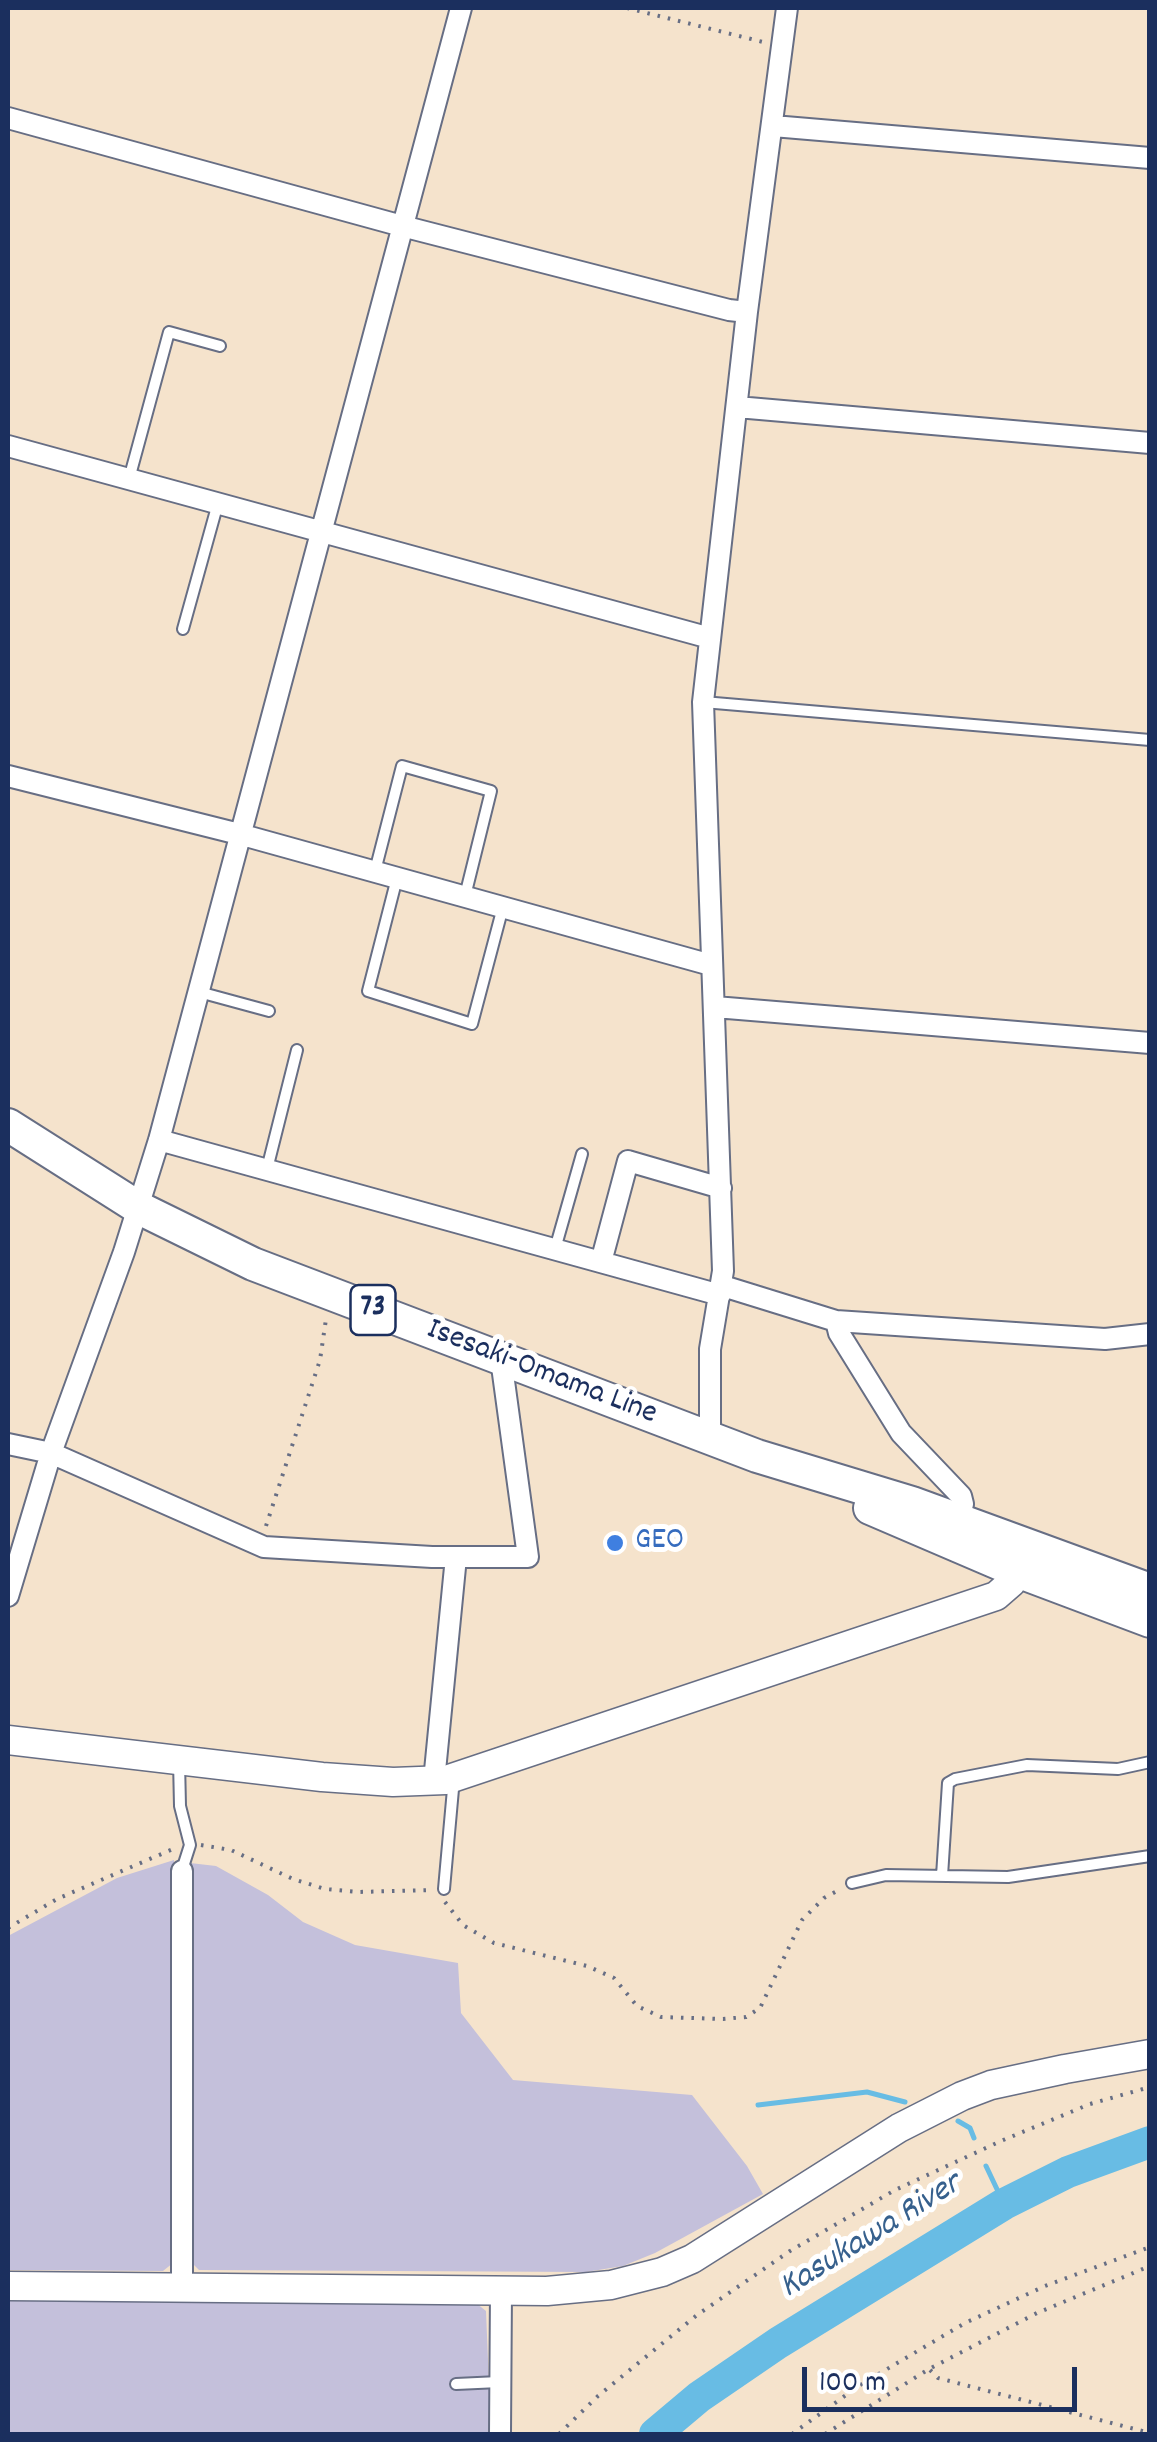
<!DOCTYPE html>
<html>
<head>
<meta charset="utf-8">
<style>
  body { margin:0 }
  #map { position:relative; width:1157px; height:2442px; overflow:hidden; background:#f5e3cc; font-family:Dekko,sans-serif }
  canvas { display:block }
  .frame { position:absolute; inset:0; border:10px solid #1b2f5e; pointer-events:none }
  .scale { position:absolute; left:802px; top:2367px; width:275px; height:45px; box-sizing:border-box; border:5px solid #1b2f5e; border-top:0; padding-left:12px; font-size:30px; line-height:35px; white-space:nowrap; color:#1b2f5e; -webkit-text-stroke:8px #fff; paint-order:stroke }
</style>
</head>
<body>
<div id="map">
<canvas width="1157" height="2442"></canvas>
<div class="frame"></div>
<div class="scale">100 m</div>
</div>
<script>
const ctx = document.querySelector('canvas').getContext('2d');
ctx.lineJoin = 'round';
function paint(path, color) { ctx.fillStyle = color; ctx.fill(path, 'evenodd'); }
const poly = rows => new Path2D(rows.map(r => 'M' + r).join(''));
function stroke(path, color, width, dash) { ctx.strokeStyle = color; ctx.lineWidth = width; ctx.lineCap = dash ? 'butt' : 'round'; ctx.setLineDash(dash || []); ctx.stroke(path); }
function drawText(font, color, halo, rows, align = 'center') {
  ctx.font = font + ' Dekko,sans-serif'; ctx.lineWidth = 10; ctx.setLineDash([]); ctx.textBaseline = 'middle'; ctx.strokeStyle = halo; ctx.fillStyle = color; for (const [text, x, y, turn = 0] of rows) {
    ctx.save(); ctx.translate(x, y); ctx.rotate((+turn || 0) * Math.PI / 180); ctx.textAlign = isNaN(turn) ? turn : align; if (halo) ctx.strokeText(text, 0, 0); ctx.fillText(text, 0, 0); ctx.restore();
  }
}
paint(poly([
  [174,1860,173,2263,163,2271,8,2270,8,1936,117,1878],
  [190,1863,216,1866,268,1895,303,1922,355,1945,458,1963,461,2013,513,2080,692,2095,747,2166,763,2194,655,2253,623,2266,586,2272,199,2270,191,2262],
  [8,2299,476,2303,486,2311,491,2434,8,2434]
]), '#c4c0db');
stroke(poly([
  [758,2105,867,2092,905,2102],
  [958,2121,970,2128,974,2138],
  [986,2166,1004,2204]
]), '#68bce4', 5);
stroke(poly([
  [655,2434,699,2397,778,2343,1004,2204,1068,2172,1150,2142]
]), '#68bce4', 32);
const lane = poly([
  [129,479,169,332,220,346],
  [183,629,218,503],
  [703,702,1150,740],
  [375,871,402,766,491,791,465,896],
  [397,878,368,991,472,1024,503,907],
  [199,992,269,1011],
  [267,1169,297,1050],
  [555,1249,582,1154],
  [179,1761,180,1806,190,1845,182,1870],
  [942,1876,948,1783,955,1779,1027,1765,1118,1769,1150,1762],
  [852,1883,886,1875,1008,1877,1150,1856],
  [444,1889,454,1778],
  [456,2384,499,2382]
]);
const street = poly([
  [461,8,159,1140,124,1252,51,1453,264,1547,432,1557,528,1557,501,1359],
  [8,118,402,226,729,310,747,312],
  [773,126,1150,158],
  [737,407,1150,443],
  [8,446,710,638],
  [8,776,239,834,711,965],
  [715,1007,1150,1043],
  [159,1140,720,1295],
  [601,1262,628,1161,721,1188],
  [723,1286,836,1321,1105,1339,1150,1334],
  [836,1321,839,1333,901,1433,961,1496,963,1504,958,1519],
  [710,1438,710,1349,723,1271,703,702,747,312,787,8],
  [8,1444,51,1453,8,1596],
  [434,1781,456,1557],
  [182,1871,182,2288],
  [500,2433,501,2290]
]);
const secondary = poly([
  [8,1740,322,1777,393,1782,446,1780,996,1596,1011,1583,1017,1571],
  [8,2286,547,2291,611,2285,662,2272,692,2259,899,2128,962,2096,991,2085,1065,2069,1150,2054]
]);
const primary = poly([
  [8,1125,139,1208,253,1264,757,1456,912,1503,1150,1590],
  [870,1508,1017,1571,1150,1621]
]);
stroke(lane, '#676e84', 14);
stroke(street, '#676e84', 24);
stroke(secondary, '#676e84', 31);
stroke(primary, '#676e84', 36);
stroke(poly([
  [627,8,763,42],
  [266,1526,320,1360,326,1319],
  [201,1845,231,1850,293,1879,325,1889,358,1892,433,1890],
  [445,1902,463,1925,494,1943,587,1966,614,1978,637,2006,661,2017,723,2019,746,2017,760,2008,802,1920,824,1898,839,1890],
  [8,1928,57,1899,173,1849],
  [930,2370,938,2378,1150,2433],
  [559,2434,598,2396,697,2315,790,2251,895,2190,1001,2141,1090,2104,1150,2087],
  [792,2434,860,2385,965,2323,1045,2286,1150,2247],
  [825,2434,929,2369,1037,2313,1150,2266]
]), '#676e84', 4, [2.5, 8]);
stroke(lane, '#fff', 10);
stroke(street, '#fff', 20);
stroke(secondary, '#fff', 28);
stroke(primary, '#fff', 32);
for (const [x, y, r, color] of [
  [615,1543,10,"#3f7fe0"]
]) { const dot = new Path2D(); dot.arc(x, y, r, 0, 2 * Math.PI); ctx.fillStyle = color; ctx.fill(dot); stroke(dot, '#fff', 4); }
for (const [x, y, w] of [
  [373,1310,45]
]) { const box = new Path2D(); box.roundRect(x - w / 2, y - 25, w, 50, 8); ctx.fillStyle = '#fff'; ctx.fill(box); stroke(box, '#1b2f5e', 2.5); }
drawText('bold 30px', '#1b2f5e', null, [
  ["73",373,1310]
]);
drawText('32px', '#1b2f5e', '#fff', [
  ["Isesaki-Omama Line",541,1374,21]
]);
drawText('32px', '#366cbe', '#fff', [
  ["GEO",635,1543]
], 'left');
drawText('italic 35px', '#36608d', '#fff', [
  ["Kasukawa River",872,2238,-32]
]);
</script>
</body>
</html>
